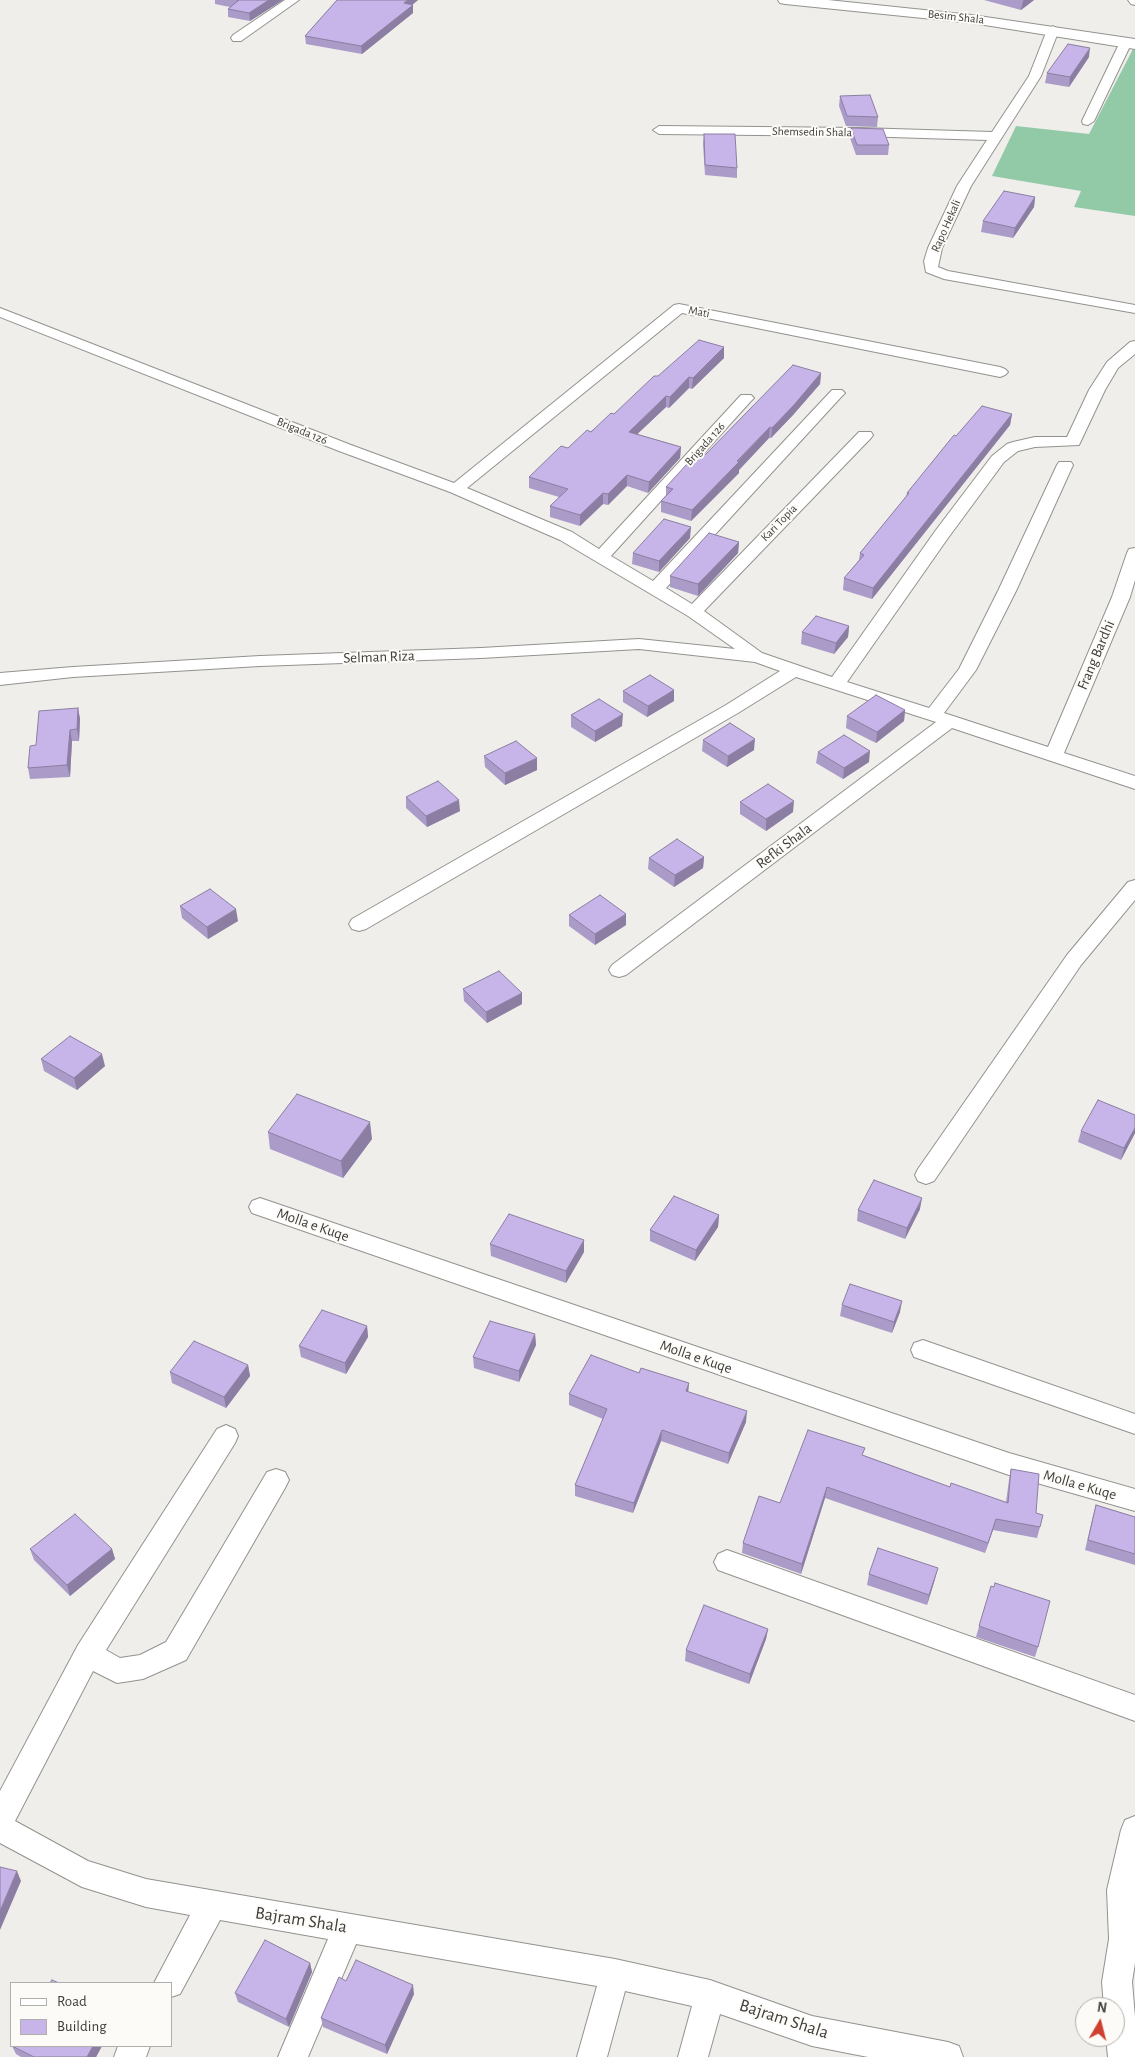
<!DOCTYPE html>
<html>
<head>
<meta charset="utf-8">
<style>
  body { margin:0 }
  #map { position:relative; width:1135px; height:2057px; overflow:hidden; background:#efeeea; font-family:"Alegreya Sans",sans-serif }
  canvas { display:block }
  .legend { position:absolute; left:10px; top:1982px; width:162px; height:65px; box-sizing:border-box; background:#fdfbf7; border:1px solid #b0afac; margin:0; padding:6px 9px; list-style:none; font-size:15px; color:#3d3d3b }
  .legend li { display:flex; align-items:center; gap:10px; height:25px }
  .legend b { width:25px; border:1px solid #b0afac }
  .north { position:absolute; left:1075px; top:1997px; width:50px; height:50px; box-sizing:border-box; background:#fdfbf7; border:1px solid #b0afac; border-radius:50%; rotate:8deg; font-size:14px; font-weight:700; line-height:20px; text-align:center; color:#3d3d3b }
  .north::after { content:''; display:block; margin:auto; width:18px; height:22px; background:#ce4131; clip-path:polygon(50% 0,100% 100%,50% 72%,0 100%) }
</style>
</head>
<body>
<div id="map">
<canvas width="1135" height="2057"></canvas>
<ul class="legend">
<li><b style="height:6px;background:#fff"></b>Road</li>
<li><b style="height:14px;background:#c7b4e8"></b>Building</li>
</ul>
<div class="north">N</div>
</div>
<script>
const ctx = document.querySelector('canvas').getContext('2d');
ctx.lineJoin = 'round';
function paint(path, color) { ctx.fillStyle = color; ctx.fill(path, 'evenodd'); }
const poly = rows => new Path2D(rows.map(r => 'M' + r).join(''));
function stroke(path, color, width, dash) { ctx.strokeStyle = color; ctx.lineWidth = width; ctx.lineCap = dash ? 'butt' : 'round'; ctx.setLineDash(dash || []); ctx.stroke(path); }
function drawText(font, color, halo, rows, align = 'center') {
  ctx.font = font + ' "Alegreya Sans",sans-serif'; ctx.lineWidth = 4; ctx.setLineDash([]); ctx.textBaseline = 'middle'; ctx.strokeStyle = halo; ctx.fillStyle = color; for (const [text, x, y, turn = 0] of rows) {
    ctx.save(); ctx.translate(x, y); ctx.rotate((+turn || 0) * Math.PI / 180); ctx.textAlign = isNaN(turn) ? turn : align; if (halo) ctx.strokeText(text, 0, 0); ctx.fillText(text, 0, 0); ctx.restore();
  }
}
paint(poly([
  [1133,49,1135,49,1135,216,1074,207,1081,191,992,176,1016,126,1089,134]
]), '#92c9a7');
const minor = poly([
  [285,0,299,0,241,41,233,41,231,38,233,35,285,0],
  [1128,0,1135,0,1135,5,1131,4,1128,0],
  [1053,26,1059,30,1041,76,971,186,942,248,938,267,948,271,1135,305,1135,313,944,279,926,272,924,261,928,248,957,186,987,140,859,136,659,134,653,130,659,126,859,128,992,132,1029,76,1047,30,1053,26],
  [1126,38,1132,42,1094,121,1088,125,1083,124,1082,121,1120,42,1126,38],
  [679,304,1000,367,1005,369,1008,372,1005,375,1000,377,682,313,467,488,572,532,599,549,741,395,751,395,754,398,751,401,611,556,653,581,832,390,842,390,845,393,842,396,666,588,692,604,859,432,871,432,873,435,871,438,704,611,762,653,832,677,936,530,992,456,1007,444,1013,442,1035,437,1067,437,1089,390,1107,362,1130,342,1135,341,1135,354,1118,368,1105,390,1079,445,1035,447,1018,451,1004,462,948,538,847,682,929,708,959,669,998,591,1057,465,1059,462,1071,462,1073,465,1016,591,976,670,944,713,1048,747,1112,597,1127,553,1129,549,1135,548,1135,580,1130,597,1064,753,1135,776,1135,789,952,728,626,975,619,977,612,975,609,970,612,965,936,722,796,677,738,713,366,929,359,931,352,929,349,924,352,919,726,705,780,671,755,662,639,649,481,658,260,666,73,677,0,685,0,673,73,667,260,656,481,648,639,639,735,649,688,616,560,540,450,492,339,451,0,317,0,308,351,445,454,483,674,305,679,304],
  [1135,880,1135,900,1081,965,934,1181,926,1184,918,1181,915,1175,918,1169,1067,955,1128,882,1135,880],
  [260,1198,1009,1453,1135,1489,1135,1511,1009,1475,252,1213,249,1207,252,1201,260,1198],
  [923,1340,1135,1414,1135,1434,914,1357,911,1350,914,1343,923,1340],
  [226,1425,235,1429,238,1436,235,1443,106,1650,120,1658,140,1655,166,1642,267,1472,276,1469,285,1472,289,1480,285,1488,186,1660,143,1679,117,1683,93,1671,15,1821,88,1861,146,1879,615,1959,710,1980,812,2016,948,2042,959,2046,963,2057,868,2057,812,2046,720,2014,708,2057,678,2057,692,2006,625,1991,607,2057,577,2057,597,1986,356,1944,308,2057,278,2057,328,1939,220,1920,180,1994,171,1997,171,1983,154,1983,190,1915,146,1907,82,1887,0,1843,0,1791,78,1645,217,1429,226,1425],
  [727,1550,1135,1695,1135,1721,718,1570,714,1562,718,1554,727,1550],
  [1135,1816,1135,1963,1132,1982,1135,2017,1135,2057,1108,2057,1106,2037,1115,2037,1115,2007,1104,2007,1102,1982,1109,1939,1107,1890,1121,1830,1125,1820,1135,1816],
  [118,2046,150,2046,146,2057,114,2057,118,2046]
]);
const tertiary = poly([
  [778,0,828,0,972,15,1135,39,1135,49,972,23,785,4,780,3,778,0]
]);
stroke(minor, '#93928e', 2);
stroke(tertiary, '#93928e', 2);
paint(minor, '#fff');
paint(tertiary, '#fff');
paint(poly([
  [215,0,283,0,250,21,228,17,228,9,230,7,215,4],
  [337,0,418,0,412,5,413,5,413,13,362,54,306,44,305,36],
  [984,0,1034,0,1021,10],
  [1089,57,1069,87,1045,83,1047,73],
  [840,96,878,117,877,127,846,126,839,106],
  [851,128,889,145,888,155,856,155,850,138],
  [704,134,737,168,737,178,705,175,703,144],
  [1035,197,1034,207,1013,238,981,232,983,221],
  [724,347,724,358,692,389,689,388,669,408,666,407,637,434,681,447,680,458,648,493,627,486,608,505,603,504,580,526,550,517,550,506,559,497,529,488,529,477,614,414,658,376],
  [821,373,820,384,793,415,771,438,769,438,739,470,739,473,691,521,661,512,661,501,666,496,666,487,705,455],
  [1012,414,1010,425,872,599,843,590,844,578,859,560,860,553,906,497,907,493,956,436],
  [690,538,659,572,632,564,633,553],
  [739,542,738,553,698,596,670,587,670,576],
  [849,626,848,637,834,654,801,644,802,632],
  [674,690,674,701,647,717,623,702,623,691],
  [78,708,80,719,79,741,72,741,70,777,30,779,28,768,36,745],
  [905,710,904,721,876,743,846,728,847,716],
  [571,715,622,726,595,742,571,727],
  [703,740,754,750,727,767,702,751],
  [818,752,869,762,843,779,816,763],
  [484,756,537,770,505,785,485,767],
  [406,797,460,811,427,827,406,808],
  [740,802,793,812,766,831,740,814],
  [704,857,703,868,674,887,648,869,649,858],
  [180,906,238,921,208,939,182,918],
  [626,914,626,925,595,945,569,926,569,915],
  [463,989,522,1004,487,1023,464,1001],
  [41,1059,105,1066,77,1090,44,1071],
  [1135,1115,1135,1133,1121,1160,1078,1142,1081,1131],
  [268,1132,372,1139,343,1178,270,1149],
  [920,1209,905,1239,857,1221,858,1210],
  [719,1215,718,1227,695,1261,650,1241,650,1230],
  [490,1244,584,1252,566,1283,491,1256],
  [842,1305,900,1312,892,1333,840,1316],
  [367,1326,368,1337,346,1374,301,1357,299,1346],
  [535,1334,536,1345,519,1382,474,1368,473,1357],
  [248,1365,250,1376,226,1408,172,1383,170,1372],
  [639,1373,689,1383,688,1392,746,1422,728,1464,661,1441,633,1513,575,1496,575,1485,603,1419,569,1405,569,1394],
  [863,1455,950,1487,1006,1502,1009,1480,1011,1469,1036,1513,1040,1527,1037,1538,993,1530,985,1553,825,1498,801,1574,742,1553,743,1543,780,1503],
  [1096,1505,1135,1517,1135,1565,1085,1550,1093,1516],
  [30,1549,112,1549,115,1559,70,1596,34,1560],
  [869,1574,935,1579,927,1605,867,1585],
  [991,1586,1038,1647,1035,1657,976,1637],
  [768,1629,766,1639,749,1684,685,1661,686,1650],
  [310,1963,312,1972,289,2027,238,2002,235,1993],
  [346,1981,414,1994,387,2054,323,2027,321,2018],
  [12,2046,102,2046,96,2057,21,2057,16,2054]
]), '#ab9bc8');
paint(poly([
  [269,0,283,0,250,21,249,13],
  [408,0,418,0,405,11,404,3],
  [1024,0,1034,0,1021,10,1023,1],
  [413,5,413,13,362,54,361,46],
  [1090,48,1089,57,1069,87,1070,77],
  [1035,197,1034,207,1013,238,1015,228],
  [724,347,724,358,692,389,693,378],
  [821,373,820,384,793,415,771,438,772,428],
  [689,377,689,388,669,408,670,397],
  [666,396,666,407,628,443,629,432],
  [1012,414,1010,425,872,599,873,588],
  [770,427,769,438,739,470,739,473,691,521,692,510],
  [681,447,680,458,648,493,649,482],
  [627,475,627,486,608,505,608,494],
  [603,493,603,504,580,526,580,515],
  [691,527,690,538,659,572,659,561],
  [739,542,738,553,698,596,698,584],
  [849,626,848,637,834,654,836,643],
  [674,690,674,701,647,717,648,706],
  [78,708,80,719,79,741,77,729],
  [905,710,904,721,876,743,877,732],
  [623,714,622,726,595,742,595,731],
  [70,730,72,741,70,777,67,765],
  [755,739,754,750,727,767,728,756],
  [870,751,869,762,843,779,844,768],
  [537,758,537,770,505,785,505,773],
  [459,800,460,811,427,827,426,816],
  [794,801,793,812,766,831,766,819],
  [704,857,703,868,674,887,675,875],
  [236,909,238,921,208,939,207,927],
  [626,914,626,925,595,945,595,934],
  [522,993,522,1004,487,1023,486,1012],
  [102,1054,105,1066,77,1090,74,1078],
  [370,1122,372,1139,343,1178,341,1161],
  [1135,1128,1135,1133,1121,1160,1124,1148],
  [922,1198,920,1209,905,1239,907,1228],
  [719,1215,718,1227,695,1261,696,1250],
  [584,1240,584,1252,566,1283,566,1271],
  [902,1301,900,1312,892,1333,894,1322],
  [367,1326,368,1337,346,1374,345,1363],
  [535,1334,536,1345,519,1382,519,1371],
  [248,1365,250,1376,226,1408,224,1397],
  [689,1383,688,1394,686,1391],
  [747,1411,746,1422,728,1464,729,1453],
  [662,1430,661,1441,633,1513,634,1503],
  [827,1487,825,1498,801,1574,802,1564],
  [996,1519,993,1530,985,1553,988,1543],
  [112,1549,115,1559,70,1596,67,1585],
  [938,1568,935,1579,927,1605,929,1595],
  [768,1629,766,1639,749,1684,750,1674],
  [17,1871,21,1881,0,1930,0,1911],
  [310,1963,312,1972,289,2027,286,2019],
  [413,1985,414,1994,387,2054,385,2045],
  [93,2046,102,2046,96,2057,87,2057]
]), '#8b7ea2');
const building = poly([
  [237,0,269,0,249,13,228,9,239,0,237,0],
  [337,0,408,0,404,3,413,5,361,46,305,36,337,0],
  [1068,44,1090,48,1070,77,1047,73,1068,44],
  [870,95,878,117,847,116,840,96,870,95],
  [851,128,883,129,889,145,857,145,851,128],
  [704,134,735,134,737,168,705,165,704,134],
  [1004,191,1035,197,1015,228,983,221,1004,191],
  [699,340,724,347,693,378,689,377,670,397,666,396,629,432,681,447,649,482,627,475,608,494,603,493,580,515,550,506,568,489,529,477,561,446,568,448,587,430,591,432,611,413,614,414,654,376,658,376,699,340],
  [793,365,821,373,794,405,772,428,770,427,737,461,739,462,692,510,661,501,673,489,666,487,698,452,705,455,793,365],
  [982,406,1012,414,873,588,844,578,864,555,860,553,909,493,907,493,954,435,956,436,982,406],
  [664,519,691,527,659,561,633,553,664,519],
  [709,533,739,542,698,584,670,576,709,533],
  [816,616,849,626,836,643,802,632,816,616],
  [650,675,674,690,648,706,623,691,650,675],
  [876,695,905,710,877,732,847,716,876,695],
  [599,699,623,714,595,731,571,715,599,699],
  [78,708,77,729,70,730,67,765,28,768,30,746,36,745,39,711,78,708],
  [730,723,755,739,728,756,703,740,730,723],
  [844,735,870,751,844,768,818,752,844,735],
  [516,741,537,758,505,773,484,756,516,741],
  [438,781,459,800,426,816,406,797,438,781],
  [768,784,794,801,766,819,740,802,768,784],
  [677,839,704,857,675,875,649,858,677,839],
  [210,889,236,909,207,927,180,906,210,889],
  [600,895,626,914,595,934,569,915,600,895],
  [499,971,522,993,486,1012,463,989,499,971],
  [70,1036,102,1054,74,1078,41,1059,70,1036],
  [297,1094,370,1122,341,1161,268,1132,297,1094],
  [1098,1100,1135,1115,1135,1128,1124,1148,1081,1131,1098,1100],
  [874,1180,922,1198,907,1228,858,1210,874,1180],
  [674,1196,719,1215,696,1250,650,1230,674,1196],
  [509,1214,584,1240,566,1271,490,1244,509,1214],
  [850,1284,902,1301,894,1322,842,1305,850,1284],
  [322,1310,367,1326,345,1363,299,1346,322,1310],
  [490,1321,535,1334,519,1371,473,1357,490,1321],
  [194,1341,248,1365,224,1397,170,1372,194,1341],
  [591,1355,639,1373,641,1368,689,1383,686,1391,747,1411,729,1453,662,1430,634,1503,575,1485,607,1409,569,1394,591,1355],
  [808,1430,865,1448,862,1455,950,1487,951,1483,1008,1503,1011,1469,1039,1474,1036,1513,1043,1515,1040,1527,996,1519,988,1543,827,1487,802,1564,743,1543,759,1496,780,1503,808,1430],
  [1096,1505,1135,1517,1135,1554,1088,1540,1096,1505],
  [75,1514,112,1549,67,1585,30,1549,75,1514],
  [878,1548,938,1568,929,1595,869,1574,878,1548],
  [995,1583,1050,1601,1038,1647,979,1626,991,1586,994,1587,995,1583],
  [704,1605,768,1629,750,1674,686,1650,704,1605],
  [0,1867,17,1871,0,1911,0,1867],
  [265,1940,310,1963,286,2019,235,1993,265,1940],
  [356,1960,413,1985,385,2045,321,2018,339,1977,346,1981,356,1960],
  [52,1980,59,1983,50,1983,52,1980],
  [12,2046,93,2046,87,2057,34,2057,12,2046]
]);
paint(building, '#c7b4e8');
stroke(building, '#8b7ea2', 1);
drawText('12px', '#3d3d3b', '#fdfbf7', [
  ["Besim Shala",956,17,6],
  ["Shemsedin Shala",812,132,1],
  ["Rapo Hekali",946,226,-66],
  ["Mati",699,312,11],
  ["Brigada 126",302,431,22],
  ["Brigada 126",705,444,-48],
  ["Kari Topia",779,523,-46]
]);
drawText('15px', '#3d3d3b', '#fdfbf7', [
  ["Frang Bardhi",1096,655,-67],
  ["Selman Riza",379,657,-2],
  ["Refki Shala",784,846,-37],
  ["Molla e Kuqe",313,1225,19],
  ["Molla e Kuqe",696,1357,19],
  ["Molla e Kuqe",1080,1485,16]
]);
drawText('18px', '#3d3d3b', '#fdfbf7', [
  ["Bajram Shala",301,1920,9],
  ["Bajram Shala",784,2019,18]
]);
</script>
</body>
</html>
